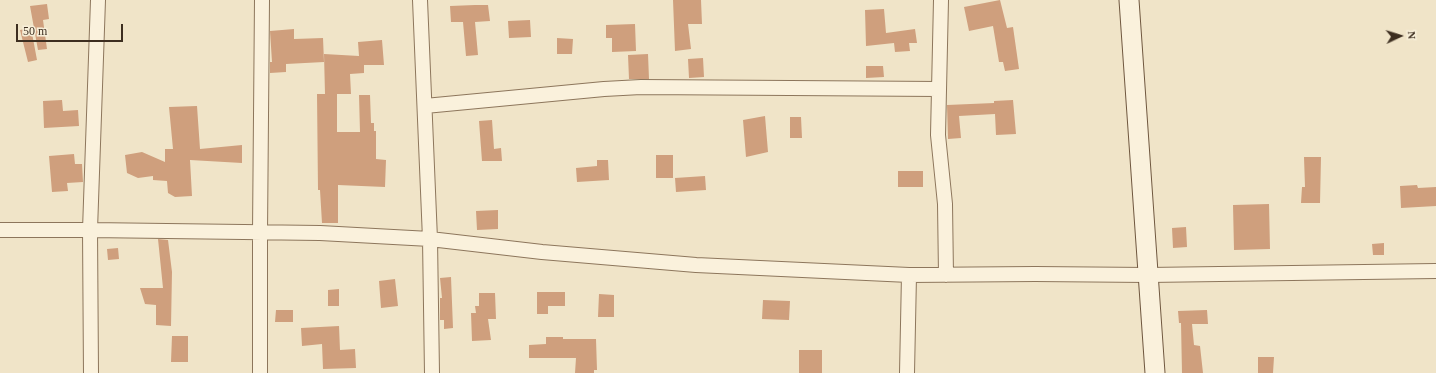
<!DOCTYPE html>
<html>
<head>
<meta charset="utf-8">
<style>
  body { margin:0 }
  #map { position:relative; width:1436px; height:373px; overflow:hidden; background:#f0e4c8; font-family:"Times New Roman",serif }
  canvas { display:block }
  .north { position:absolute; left:1380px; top:16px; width:40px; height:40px; -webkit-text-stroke:3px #f7eed8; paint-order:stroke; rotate:86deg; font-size:11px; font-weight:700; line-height:16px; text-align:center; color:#3d2e20 }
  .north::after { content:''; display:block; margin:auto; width:14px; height:18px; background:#3d2e20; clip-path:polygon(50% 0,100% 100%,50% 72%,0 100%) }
  .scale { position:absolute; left:16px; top:24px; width:107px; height:18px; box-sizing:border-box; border:2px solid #3d2e20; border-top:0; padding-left:5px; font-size:12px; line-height:14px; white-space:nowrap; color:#3d2e20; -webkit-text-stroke:3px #f7eed8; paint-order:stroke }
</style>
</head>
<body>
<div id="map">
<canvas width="1436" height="373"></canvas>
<div class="north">N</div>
<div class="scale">50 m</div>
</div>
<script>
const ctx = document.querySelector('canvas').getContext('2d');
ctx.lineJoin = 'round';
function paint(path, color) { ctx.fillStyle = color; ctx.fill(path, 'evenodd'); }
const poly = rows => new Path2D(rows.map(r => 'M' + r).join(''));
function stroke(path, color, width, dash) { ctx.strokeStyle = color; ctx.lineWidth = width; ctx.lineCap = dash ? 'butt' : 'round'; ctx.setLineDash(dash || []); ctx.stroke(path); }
paint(poly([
  [673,0,701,0,702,24,688,24,691,49,675,51],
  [1000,0,1007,28,1013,27,1019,69,1005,71,1003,62,999,62,993,26,969,31,964,7],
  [47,4,49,19,43,20,47,49,38,50,30,6],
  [475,5,488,5,490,21,475,22,478,55,466,56,463,22,451,22,450,6],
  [884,9,886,33,915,29,917,43,909,43,910,51,895,52,894,43,866,46,865,10],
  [530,20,531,37,509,38,508,21],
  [635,24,636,51,612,52,612,38,606,38,606,25],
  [31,28,37,60,28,62,20,30],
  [294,29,294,39,323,38,324,62,286,64,286,72,270,73,270,62,272,62,270,31],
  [557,38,573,39,572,54,557,54],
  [382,40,384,65,364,65,364,73,350,74,351,94,337,94,337,132,360,132,359,95,370,95,371,123,374,123,374,131,376,131,376,159,386,160,385,187,338,185,338,223,322,223,320,190,318,190,317,94,325,94,324,54,359,56,358,42],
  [648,54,649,79,629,79,628,55],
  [703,58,704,77,689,78,688,59],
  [866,66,883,66,884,77,866,78],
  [62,100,63,111,78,110,79,126,44,128,43,101],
  [1013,100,1016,134,996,135,995,114,959,116,961,138,948,139,947,105,994,103,994,101],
  [197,106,200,149,242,145,242,163,190,160,192,196,175,197,168,193,167,181,153,180,153,176,138,178,127,173,125,155,142,152,165,162,165,149,173,149,169,107],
  [765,116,768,152,746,157,743,120],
  [790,117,801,117,802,138,790,138],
  [492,120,494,149,501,148,502,161,482,161,479,121],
  [74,154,75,164,82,164,83,182,67,183,68,191,52,192,49,156],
  [656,155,673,155,673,178,656,178],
  [1304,157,1321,157,1320,203,1301,203,1302,187,1305,187],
  [597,160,608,160,609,180,577,182,576,168,597,166],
  [898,171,923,171,923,187,898,187],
  [705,176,706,190,676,192,675,178],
  [1417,185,1418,188,1436,187,1436,206,1401,208,1400,186],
  [1269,204,1270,249,1234,250,1233,205],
  [498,210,498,229,477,230,476,211],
  [1186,227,1187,247,1173,248,1172,228],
  [158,239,168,240,172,272,171,326,156,325,156,305,145,304,140,288,163,288],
  [1384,243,1384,255,1373,255,1372,244],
  [118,248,119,259,108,260,107,249],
  [451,277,453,328,444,329,444,320,440,320,440,298,442,298,440,278],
  [395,279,398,306,381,308,379,281],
  [339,289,339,306,328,306,328,290],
  [537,292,565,292,565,306,548,306,548,314,537,314],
  [479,293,495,293,496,319,488,319,491,340,472,341,471,313,476,313,475,306,479,306],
  [599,294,614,295,614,317,598,317],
  [763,300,790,301,789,320,762,319],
  [276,310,293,310,293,322,275,322],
  [1207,310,1208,324,1192,324,1194,345,1200,346,1203,373,1182,373,1181,323,1179,323,1178,311],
  [339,326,340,350,355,349,356,368,323,369,322,344,302,346,301,328],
  [172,336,188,336,188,362,171,362],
  [546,337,563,337,563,339,596,339,597,370,594,370,594,373,575,373,576,358,529,358,529,345,546,344],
  [799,350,822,350,822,373,799,373],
  [1258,357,1274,357,1273,373,1258,373]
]), '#cf9f7d');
const street = poly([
  [420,0,430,239,432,373],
  [941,0,938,135,945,204,946,275],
  [425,106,604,89,641,87,939,89],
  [0,230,90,230,320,233,430,239,542,252,696,265,909,275,1035,274,1148,275,1436,271],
  [91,373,90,230,98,0],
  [260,373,260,232,262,0],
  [907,373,909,275]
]);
const secondary = poly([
  [1129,0,1155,373]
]);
stroke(street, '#8d765c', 16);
stroke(secondary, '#6f573f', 21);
stroke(street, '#faf1dc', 14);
stroke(secondary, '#faf1dc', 19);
</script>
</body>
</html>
